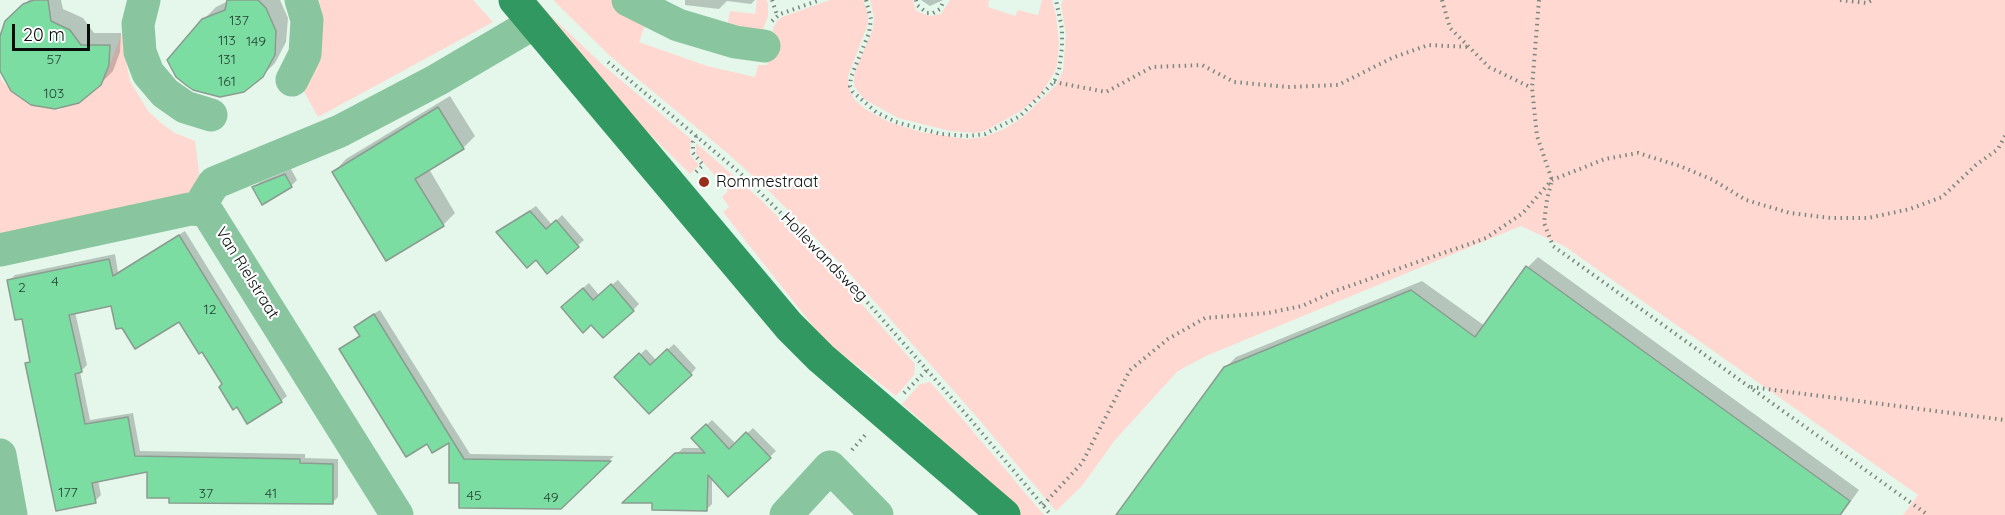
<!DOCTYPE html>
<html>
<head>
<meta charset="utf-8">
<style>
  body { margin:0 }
  #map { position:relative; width:2005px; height:515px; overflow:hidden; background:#e4f7ea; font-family:Quicksand,sans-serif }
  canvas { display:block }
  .scale { position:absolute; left:12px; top:24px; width:78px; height:27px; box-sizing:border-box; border:3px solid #080f0b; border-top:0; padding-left:8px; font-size:18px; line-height:21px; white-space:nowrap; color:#080f0b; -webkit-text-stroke:4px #fff; paint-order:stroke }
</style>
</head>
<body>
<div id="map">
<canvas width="2005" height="515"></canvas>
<div class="scale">20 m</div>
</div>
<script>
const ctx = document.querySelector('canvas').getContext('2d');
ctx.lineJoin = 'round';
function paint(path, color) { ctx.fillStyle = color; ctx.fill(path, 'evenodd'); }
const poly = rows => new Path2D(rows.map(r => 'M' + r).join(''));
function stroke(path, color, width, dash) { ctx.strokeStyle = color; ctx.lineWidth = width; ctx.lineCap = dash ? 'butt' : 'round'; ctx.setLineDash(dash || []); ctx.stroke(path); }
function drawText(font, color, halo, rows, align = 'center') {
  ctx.font = font + ' Quicksand,sans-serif'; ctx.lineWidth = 4.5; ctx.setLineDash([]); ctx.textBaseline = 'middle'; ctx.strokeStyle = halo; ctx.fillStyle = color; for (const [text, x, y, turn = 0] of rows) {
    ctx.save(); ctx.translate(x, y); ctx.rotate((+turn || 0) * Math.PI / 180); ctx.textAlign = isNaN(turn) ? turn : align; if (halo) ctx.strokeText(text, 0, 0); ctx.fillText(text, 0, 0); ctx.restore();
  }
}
paint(poly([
  [319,0,473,0,493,22,318,117,302,88,321,11],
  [527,0,537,0,550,15,603,65,691,139,690,155,699,165,690,174,597,82],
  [553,0,614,0,647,20,639,42,707,66,755,77,758,65,767,65,773,29,777,21,782,17,830,0,863,0,868,13,868,24,848,76,849,89,854,99,865,109,889,122,921,132,966,139,984,137,1004,129,1023,117,1056,85,1063,71,1066,35,1061,5,1063,0,2005,0,2005,515,1903,515,1918,495,1564,246,1521,226,1206,356,1178,371,1115,440,1082,486,1056,511,975,415,843,266,767,189,726,152,610,56],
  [757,0,766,0,768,3,768,16,763,30,726,31,730,11,755,14],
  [870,0,913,0,916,11,930,16,941,14,950,0,989,0,988,7,1015,16,1018,10,1038,15,1042,0,1052,0,1056,15,1059,43,1057,66,1054,73,1041,94,1021,111,985,131,975,133,950,131,898,118,864,99,854,86,854,76,857,66,873,29,874,17],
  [127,20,123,47,130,81,148,111,161,123,175,133,195,141,202,195,0,241,0,76,2,81,27,103,58,110,91,93,108,69],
  [696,143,759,198,835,274,915,364,914,375,896,396,824,340,763,263,723,212,729,207,722,197,728,191,696,154],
  [930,382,966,423,1044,515,1016,515,972,474,924,423,902,404,920,384]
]), '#ffd9d1');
paint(poly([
  [29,0,61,0,63,9,83,18,94,33,121,33,120,52,113,71,100,84,0,40,7,22],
  [230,0,280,0,288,18,286,42,275,63,262,76,203,20,216,7],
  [685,0,755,0,751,4,727,1,719,9,685,5],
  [921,0,943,0,930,6],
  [450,96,475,136,463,148,429,169,455,213,443,225,334,172,346,159],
  [291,169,297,180,291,186,263,202,254,188,260,182],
  [536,206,552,225,562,215,584,240,548,272,536,258,498,232],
  [185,231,287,396,281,401,224,384,180,320,112,304,75,312,87,365,80,372,90,420,133,413,140,451,305,454,305,458,338,459,338,497,332,503,149,470,98,480,101,495,95,501,27,364,31,360,23,317,9,281,15,275,115,254,118,272],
  [1538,257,1859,490,1841,515,1129,515,1225,368,1236,357,1422,281,1485,326,1528,267],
  [618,280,639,304,633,310,568,301,589,283,599,295],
  [380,310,470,454,614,456,560,507,461,481,451,440,427,442,341,349,361,334,356,327,362,321],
  [674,344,696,368,691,374,616,377,646,349,656,360],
  [712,420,736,444,753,428,776,451,741,485,712,478,712,504,706,510,654,501,626,501,683,448,702,448,693,438]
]), '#0003');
const building = poly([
  [34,0,48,0,51,21,70,30,81,45,110,45,109,65,101,85,79,103,55,109,31,105,11,91,0,71,0,36,5,21,23,4,34,0],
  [227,0,258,0,266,8,276,31,275,55,263,77,244,92,220,97,193,90,186,85,176,77,167,60,202,19,225,10,227,0],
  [438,107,464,149,415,179,444,226,386,261,332,172,438,107],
  [285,174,292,187,262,205,252,187,285,174],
  [530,211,546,229,556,220,579,247,547,274,536,260,527,268,496,232,530,211],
  [179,235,282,402,247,424,237,407,233,410,219,387,222,384,202,352,199,354,179,322,135,349,122,328,116,329,111,306,69,315,82,372,75,374,85,424,128,417,135,456,300,459,300,463,333,464,333,504,169,503,169,498,147,498,147,472,92,483,96,503,56,511,25,363,30,362,22,319,15,320,7,280,109,259,113,276,179,235],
  [1526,266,1850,501,1840,515,1116,515,1224,367,1411,290,1475,337,1526,266],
  [611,284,634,311,603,338,591,325,583,333,561,307,583,288,593,300,611,284],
  [374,314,464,459,611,461,561,509,459,508,459,483,449,483,449,443,432,453,427,444,406,457,339,349,360,336,354,327,374,314],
  [667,349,692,375,649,414,614,377,639,353,650,365,667,349],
  [706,424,729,449,746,432,771,458,728,497,708,475,707,511,652,510,652,503,622,503,675,453,705,453,691,438,706,424]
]);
paint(building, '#7cdda3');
stroke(building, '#8a9c90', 1.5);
stroke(poly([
  [772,0,777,15],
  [866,0,871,19,869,33,851,77,850,86,853,92,876,112,896,122,941,134,969,136,985,134,1020,116,1054,82,1059,70,1062,47,1062,29,1056,0],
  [916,0,917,5,927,13,933,13,940,9,944,0],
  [1442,0,1450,28,1489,67,1532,88],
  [1539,0,1532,88,1537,136,1552,180,1547,199,1544,223,1553,246,1928,515],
  [1840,0,1867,3,1872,0],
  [772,21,780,14,820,0],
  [608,62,740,173,839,270,970,419,1051,515],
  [1054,82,1106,92,1152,67,1202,65,1234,82,1288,87,1338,85,1392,58,1428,45,1469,47],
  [696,172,703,165,693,153,693,142,697,135],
  [1751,387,2005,420],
  [904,393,927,370],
  [852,450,867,433],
  [1043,505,1082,463,1130,370,1168,339,1205,318,1268,313,1302,306,1335,291,1486,238,1523,213,1552,180,1605,159,1638,153,1680,166,1713,180,1746,200,1790,213,1831,218,1868,218,1910,209,1942,197,1976,165,1998,149,2005,136]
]), '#7a877f', 4, [1.5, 4.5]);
stroke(poly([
  [144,0,138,24,140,52,148,73,165,93,185,107,211,115],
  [628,0,678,25,735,42,764,46],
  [292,80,305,54,307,20,301,0],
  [198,209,214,183,340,131,437,80,534,23],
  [0,250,190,209,203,210,208,213,397,515],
  [0,455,11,515],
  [786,515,830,467,877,515]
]), '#89c59f', 33);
stroke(poly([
  [515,0,789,326,821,358,1004,515]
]), '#329862', 33);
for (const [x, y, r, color] of [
  [704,182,6,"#982f1a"]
]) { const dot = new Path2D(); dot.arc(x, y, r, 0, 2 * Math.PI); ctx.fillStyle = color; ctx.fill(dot); stroke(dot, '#fff', 2); }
drawText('14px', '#254231', null, [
  ["137",239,21],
  ["113",227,41],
  ["149",256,42],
  ["57",54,60],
  ["131",227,60],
  ["161",227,82],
  ["103",54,94],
  ["4",55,282],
  ["2",22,288],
  ["12",210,310],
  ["177",68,493],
  ["37",206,494],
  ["41",271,494],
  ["45",474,496],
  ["49",551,498]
]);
drawText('16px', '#080f0b', '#fff', [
  ["Rommestraat",716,182]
], 'left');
drawText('16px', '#080f0b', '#fff', [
  ["Hollewandsweg",824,257,46],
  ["Van Rielstraat",247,273,58]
]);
</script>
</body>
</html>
